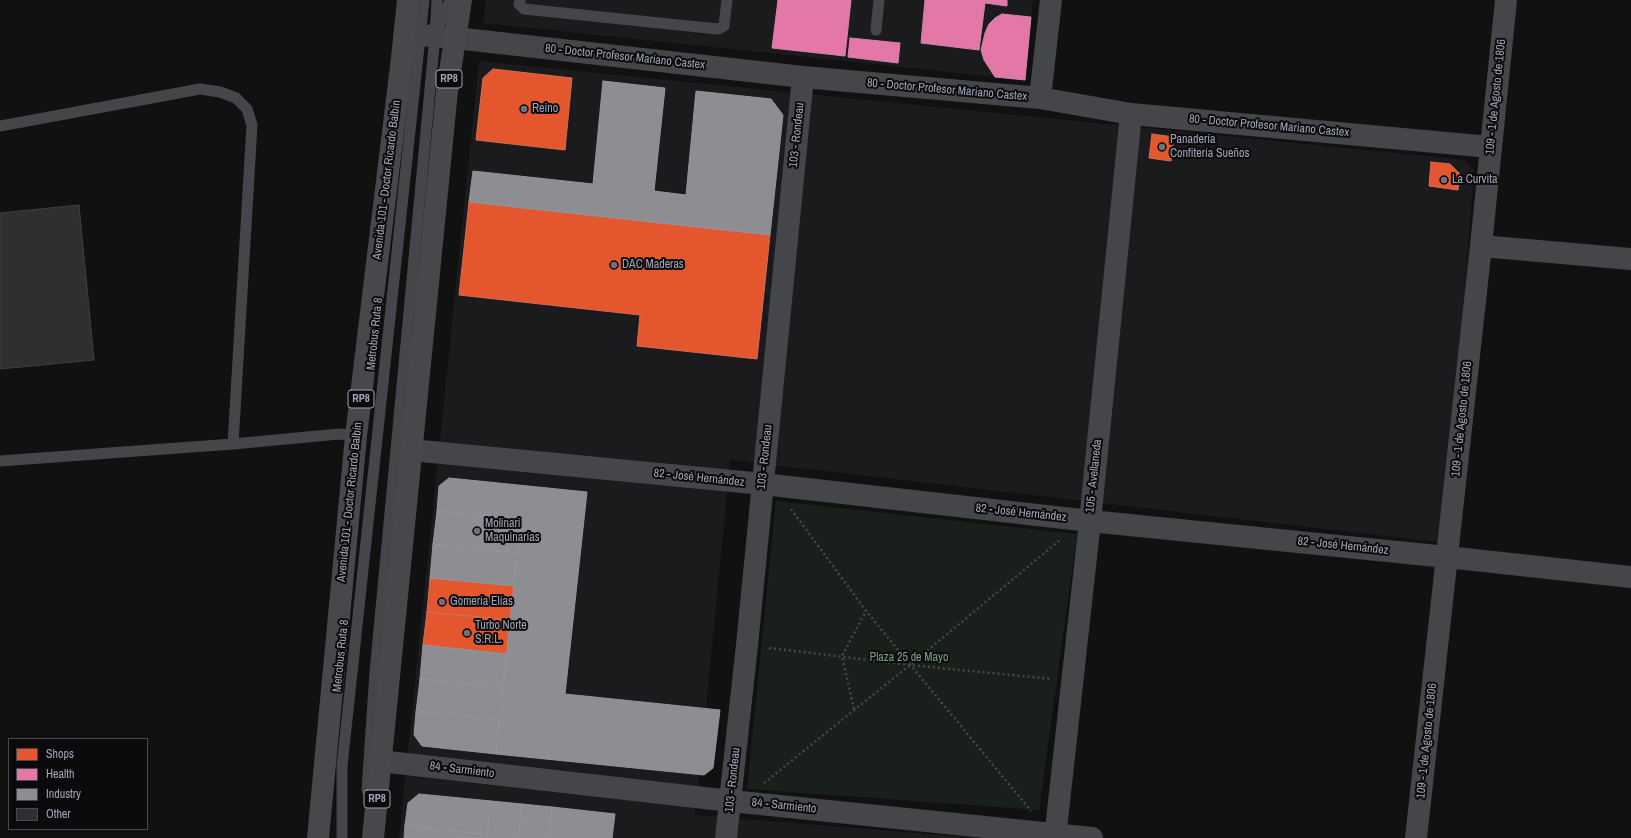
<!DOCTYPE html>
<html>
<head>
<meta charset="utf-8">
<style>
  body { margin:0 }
  #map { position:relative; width:1631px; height:838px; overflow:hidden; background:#111; font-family:"Archivo Narrow",sans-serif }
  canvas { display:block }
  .legend { position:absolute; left:8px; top:738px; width:140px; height:92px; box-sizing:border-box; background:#0b0b0d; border:1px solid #474850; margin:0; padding:5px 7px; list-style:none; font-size:12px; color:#a0a4b4 }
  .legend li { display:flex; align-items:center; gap:8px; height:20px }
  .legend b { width:20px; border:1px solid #474850 }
</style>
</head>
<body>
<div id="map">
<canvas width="1631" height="838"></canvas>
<ul class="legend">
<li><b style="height:11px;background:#e4572e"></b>Shops</li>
<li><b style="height:11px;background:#e377a8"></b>Health</li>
<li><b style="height:11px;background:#8d8d92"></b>Industry</li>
<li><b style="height:11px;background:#2f2f31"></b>Other</li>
</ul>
</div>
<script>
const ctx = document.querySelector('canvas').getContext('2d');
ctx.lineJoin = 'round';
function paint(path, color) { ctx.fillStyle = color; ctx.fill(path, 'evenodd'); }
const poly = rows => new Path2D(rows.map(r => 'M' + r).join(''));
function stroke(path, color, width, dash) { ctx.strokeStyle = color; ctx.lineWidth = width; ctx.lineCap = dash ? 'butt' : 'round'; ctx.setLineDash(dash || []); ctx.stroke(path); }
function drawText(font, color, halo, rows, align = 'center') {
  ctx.font = font + ' "Archivo Narrow",sans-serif'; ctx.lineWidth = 4; ctx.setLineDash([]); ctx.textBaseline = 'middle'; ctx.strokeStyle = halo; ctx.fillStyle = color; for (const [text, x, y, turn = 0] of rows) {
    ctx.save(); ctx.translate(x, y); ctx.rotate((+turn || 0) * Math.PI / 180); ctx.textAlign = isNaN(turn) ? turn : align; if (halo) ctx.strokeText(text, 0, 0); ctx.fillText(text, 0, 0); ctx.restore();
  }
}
paint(poly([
  [486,0,1033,0,1025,80,484,23],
  [479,61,1465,160,1474,171,1446,543,730,460,706,708,720,710,713,768,704,775,699,775,695,815,980,838,399,838]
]), '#1b1b1d');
paint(poly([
  [776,501,1077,534,1039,810,747,789]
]), '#19201b');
const shops = poly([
  [493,69,572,78,565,150,476,140,483,78,493,69],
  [1152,134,1174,137,1171,161,1149,158,1152,134],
  [1431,162,1450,164,1460,174,1458,190,1429,186,1431,162],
  [469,202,770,235,757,359,637,346,640,315,459,295,469,202],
  [430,578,514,586,510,620,427,612,430,578],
  [427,612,510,620,507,654,423,645,427,612]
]);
paint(shops, '#e4572e');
stroke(shops, '#d06e56', 1);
const health = poly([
  [778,0,851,0,845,56,772,48,778,0],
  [925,0,1007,0,1007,6,985,3,979,50,921,43,925,0],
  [1002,14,1031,17,1025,80,995,77,984,60,981,50,985,33,989,24,995,18,1002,14],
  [850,38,900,43,898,63,848,57,850,38]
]);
paint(health, '#e377a8');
stroke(health, '#cf84ac', 1);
const industry = poly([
  [603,81,665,88,654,191,686,195,696,91,771,99,783,115,770,235,469,202,473,171,593,184,603,81],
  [449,478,587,492,565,694,720,710,713,768,704,775,496,754,521,519,437,511,439,486,449,478],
  [437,511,521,519,518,553,433,544,437,511],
  [433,544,518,553,514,586,430,578,433,544],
  [423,645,507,654,503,687,420,679,423,645],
  [420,679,503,687,500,719,416,712,420,679],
  [416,712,500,719,496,754,422,746,414,735,416,712],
  [419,794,491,801,487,835,405,825,408,803,419,794],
  [491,801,522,804,518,838,487,838,491,801],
  [522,804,552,807,549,838,518,838,522,804],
  [552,807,615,814,612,838,549,838,552,807],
  [405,825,487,835,487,838,404,838,405,825]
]);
paint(industry, '#8d8d92');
stroke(industry, '#93949c', 1);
const building = poly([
  [79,205,94,360,0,369,0,213,79,205]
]);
paint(building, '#2f2f31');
stroke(building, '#3f4045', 1);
stroke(poly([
  [791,509,866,611,1031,811],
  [769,648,910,665,1052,679],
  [854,709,842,656,866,611],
  [764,783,910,665,1060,540]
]), '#46474c', 2.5, [2, 3]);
stroke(poly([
  [520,0,519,4,524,9,718,29,724,26,727,0],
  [438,28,450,0],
  [876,30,879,0],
  [0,126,200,89,220,92,236,98,247,109,252,125,233,444],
  [0,461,233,444,339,434,356,436],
  [367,790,375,672,435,36,437,0],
  [342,838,342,766,424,0]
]), '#45464a', 11);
stroke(poly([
  [404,36,420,35,455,38,803,77,1040,98,1131,114,1490,147],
  [1040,98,1051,0],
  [1481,246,1631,259],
  [411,450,763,484,1090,521,1447,557,1631,577],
  [380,761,731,801,1092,838],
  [726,838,747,645,803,77],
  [1055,838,1090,521,1131,114],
  [1416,838,1481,246,1506,0]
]), '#45464a', 22);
stroke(poly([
  [318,838,356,436,402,58,408,0],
  [373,838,447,91,461,0]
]), '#47474c', 22);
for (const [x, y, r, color] of [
  [524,109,4,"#6e717b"],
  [1162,147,4,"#6e717b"],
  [1444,180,4,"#6e717b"],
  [614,265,4,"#6e717b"],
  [477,531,4,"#6e717b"],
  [442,602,4,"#6e717b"],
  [467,633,4,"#6e717b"]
]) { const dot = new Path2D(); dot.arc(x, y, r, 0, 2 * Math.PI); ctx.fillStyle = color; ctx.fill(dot); stroke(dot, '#0b0b0d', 1.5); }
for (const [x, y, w] of [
  [449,79,26],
  [361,399,26],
  [377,799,26]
]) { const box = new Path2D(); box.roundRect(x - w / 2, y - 9, w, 18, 3); ctx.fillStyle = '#0b0b0d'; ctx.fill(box); stroke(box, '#a0a4b4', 1); }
drawText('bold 11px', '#a0a4b4', null, [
  ["RP8",449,79],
  ["RP8",361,399],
  ["RP8",377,799]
]);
drawText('12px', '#a0a4b4', '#0b0b0d', [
  ["80 - Doctor Profesor Mariano Castex",625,57,6],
  ["80 - Doctor Profesor Mariano Castex",947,90,5],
  ["109 - 1 de Agosto de 1806",1496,97,-84],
  ["80 - Doctor Profesor Mariano Castex",1269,126,5],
  ["103 - Rondeau",797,135,-84],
  ["Avenida 101 - Doctor Ricardo Balbín",387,180,-83],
  ["Metrobus Ruta 8",375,334,-84],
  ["109 - 1 de Agosto de 1806",1462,419,-84],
  ["103 - Rondeau",765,457,-84],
  ["105 - Avellaneda",1094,476,-84],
  ["82 - José Hernández",699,478,6],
  ["Avenida 101 - Doctor Ricardo Balbín",350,502,-84],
  ["82 - José Hernández",1021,513,6],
  ["82 - José Hernández",1343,546,6],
  ["Metrobus Ruta 8",341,656,-84],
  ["109 - 1 de Agosto de 1806",1427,741,-84],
  ["84 - Sarmiento",462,770,7],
  ["103 - Rondeau",733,780,-84],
  ["84 - Sarmiento",784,806,6]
]);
drawText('12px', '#a0a4b4', '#0b0b0d', [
  ["Reino",532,109],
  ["Panadería",1170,140],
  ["Confitería Sueños",1170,154],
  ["La Curvita",1452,180],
  ["DAC Maderas",622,265],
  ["Molinari",485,524],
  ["Maquinarías",485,538],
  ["Gomería Elías",450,602],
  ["Turbo Norte",475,626],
  ["S.R.L.",475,640]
], 'left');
drawText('12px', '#75a17d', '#0b0b0d', [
  ["Plaza 25 de Mayo",909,658]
]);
</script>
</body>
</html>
